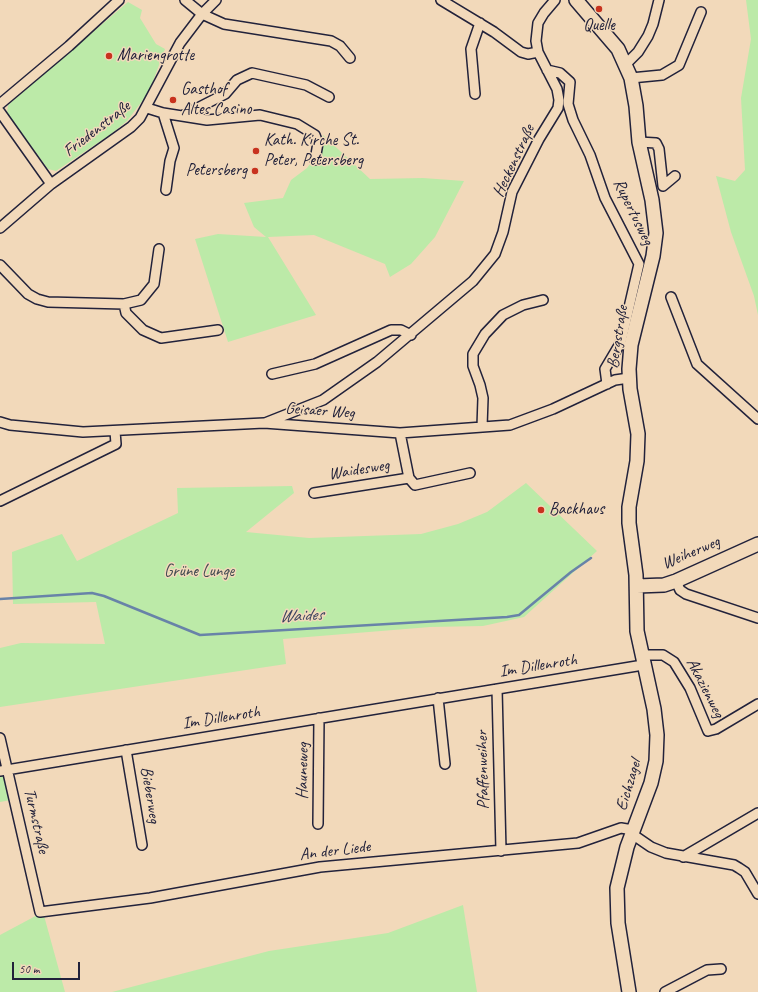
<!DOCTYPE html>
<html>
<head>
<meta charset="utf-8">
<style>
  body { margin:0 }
  #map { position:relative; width:758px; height:992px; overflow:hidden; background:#f2d9ba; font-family:Caveat,sans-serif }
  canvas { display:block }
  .scale { position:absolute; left:12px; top:962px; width:68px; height:18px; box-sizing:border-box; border:2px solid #22223b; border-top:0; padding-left:5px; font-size:12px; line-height:14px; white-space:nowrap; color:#22223b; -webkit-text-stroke:3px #f2d9ba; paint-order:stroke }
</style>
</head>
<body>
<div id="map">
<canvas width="758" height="992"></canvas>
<div class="scale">50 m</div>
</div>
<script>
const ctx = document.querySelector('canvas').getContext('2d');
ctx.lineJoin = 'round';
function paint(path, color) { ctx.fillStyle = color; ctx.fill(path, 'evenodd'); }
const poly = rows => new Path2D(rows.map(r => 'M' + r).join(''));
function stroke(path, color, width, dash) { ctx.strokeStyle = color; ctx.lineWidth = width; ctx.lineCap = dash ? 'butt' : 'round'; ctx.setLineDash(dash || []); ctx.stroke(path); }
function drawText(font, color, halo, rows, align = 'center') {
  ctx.font = font + ' Caveat,sans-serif'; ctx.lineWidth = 3; ctx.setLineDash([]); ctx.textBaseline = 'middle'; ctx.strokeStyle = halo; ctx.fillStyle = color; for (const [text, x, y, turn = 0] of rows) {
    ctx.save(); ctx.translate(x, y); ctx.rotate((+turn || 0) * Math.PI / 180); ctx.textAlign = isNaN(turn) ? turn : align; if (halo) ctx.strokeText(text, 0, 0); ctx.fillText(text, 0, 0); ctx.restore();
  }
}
paint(poly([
  [746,0,758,0,758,315,754,296,731,232,716,176,735,181,745,170,741,98,751,39],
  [128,2,142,10,140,18,156,44,165,49,149,92,127,121,111,134,56,171,48,169,7,113,8,105],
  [323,135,370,179,423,178,464,181,435,237,411,264,390,277,385,264,314,235,268,237,316,315,228,342,195,239,218,234,266,237,254,227,244,203,283,198,291,180,307,168,320,151],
  [526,483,597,551,524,617,483,626,430,627,283,639,286,664,0,707,0,648,21,643,105,644,96,602,13,604,12,552,62,534,77,561,178,513,177,488,292,486,294,493,246,532,309,538,421,534,458,524,487,512],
  [4,771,11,800,0,802,0,772],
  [463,905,477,992,112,992,269,951,388,933],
  [43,912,65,992,0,992,0,935]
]), '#bceaa8');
stroke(poly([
  [0,599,92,593,104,596,200,635,507,617,519,615,571,572,591,558]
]), '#6883a8', 2.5);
const street = poly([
  [185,0,202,14,224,24,331,41,340,46,350,58],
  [441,0,494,32,521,52,528,54,538,52],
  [626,64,638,52,648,36,653,24,659,0],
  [547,70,560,73,570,82,568,104,573,120,590,155,605,198,639,264,621,342,605,369,607,384],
  [631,78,662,75,679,65,701,12],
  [475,94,471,49,480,23],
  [0,104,69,46,119,0],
  [147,108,163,113,207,120,260,115,297,124,315,135,318,143,315,160],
  [0,112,51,184],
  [163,113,174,148,170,161,166,190],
  [184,115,225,94,237,80,252,73,306,85,329,97],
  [639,142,656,143,659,149,663,186,675,176],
  [0,228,51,184,131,127,140,118,180,43,202,14,216,0],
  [0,265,28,294,37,299,48,302,124,304,141,300,154,284,159,249],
  [671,297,697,364,758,419],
  [124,304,126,313,143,330,161,338,218,330],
  [272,374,315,364,391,330,401,330,411,335],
  [0,422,10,425,83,432,264,423,400,433,510,425,553,409,615,380,629,378],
  [265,423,323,400,377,362,473,281,495,254,503,232,512,192,539,139,558,108,559,100,557,89,538,52,536,41,538,23,544,13,555,0],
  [482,427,483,398,480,385,473,366,473,354,485,334,503,315,523,305,543,300],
  [400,433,409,478,415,485,470,473],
  [314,493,409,478],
  [0,501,116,444,115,431],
  [676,581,680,590,686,594,758,618],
  [641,655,663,655,674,662,690,688,708,731,716,729,758,704],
  [497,689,501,851],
  [438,698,445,764],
  [0,738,40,912,150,898,320,867,578,843,621,828,633,830],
  [126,750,142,845],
  [0,771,643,665],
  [318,824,319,718],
  [632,834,651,847,666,853,734,865,739,868,745,872,758,894],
  [683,857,758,813],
  [665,992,707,970,721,969]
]);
const secondary = poly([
  [576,0,618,49,631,78,636,106,639,142,652,200,656,233,653,256,631,345,629,369,630,389,638,434,637,461,629,507,629,523,636,575,637,631,654,709,657,735,656,761,651,783,627,847,617,888,618,923,629,992],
  [637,586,664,585,676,581,758,544]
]);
stroke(street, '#22223b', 12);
stroke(secondary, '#22223b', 16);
stroke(street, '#f2d9ba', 9);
stroke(secondary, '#f2d9ba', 13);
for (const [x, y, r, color] of [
  [599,9,4,"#c8321e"],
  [109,56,4,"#c8321e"],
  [173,100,4,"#c8321e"],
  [256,151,4,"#c8321e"],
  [255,171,4,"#c8321e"],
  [541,510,4,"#c8321e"]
]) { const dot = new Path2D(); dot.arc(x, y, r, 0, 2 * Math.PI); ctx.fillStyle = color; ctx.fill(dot); stroke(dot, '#f2d9ba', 1.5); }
drawText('17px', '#22223b', '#f2d9ba', [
  ["Quelle",599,26,"center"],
  ["Mariengrotte",117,56],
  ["Gasthof",181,90],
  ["Altes Casino",181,110],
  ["Kath. Kirche St.",264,141],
  ["Peter, Petersberg",264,161],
  ["Petersberg",247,171,"right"],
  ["Backhaus",549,510]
], 'left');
drawText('17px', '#22223b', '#f2d9ba', [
  ["Friedenstraße",97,129,-38],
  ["Heckenstraße",514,161,-65],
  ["Rupertusweg",633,212,64],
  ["Bergstraße",618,337,-81],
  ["Geisaer Weg",320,411,4],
  ["Waidesweg",359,470,-9],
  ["Weiherweg",691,553,-23],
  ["Im Dillenroth",538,666,-9],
  ["Akazienweg",705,688,63],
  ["Im Dillenroth",221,718,-9],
  ["Pfaffenweiher",483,770,-91],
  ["Hauneweg",303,771,-89],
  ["Eichzagel",629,785,-73],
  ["Bieberweg",150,795,81],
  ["Turmstraße",36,821,77],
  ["An der Liede",335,851,-7]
]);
drawText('17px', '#414a51', '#f2d9ba', [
  ["Grüne Lunge",199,572]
]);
drawText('italic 18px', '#39425f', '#f2d9ba', [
  ["Waides",301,616,-3]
]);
</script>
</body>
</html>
